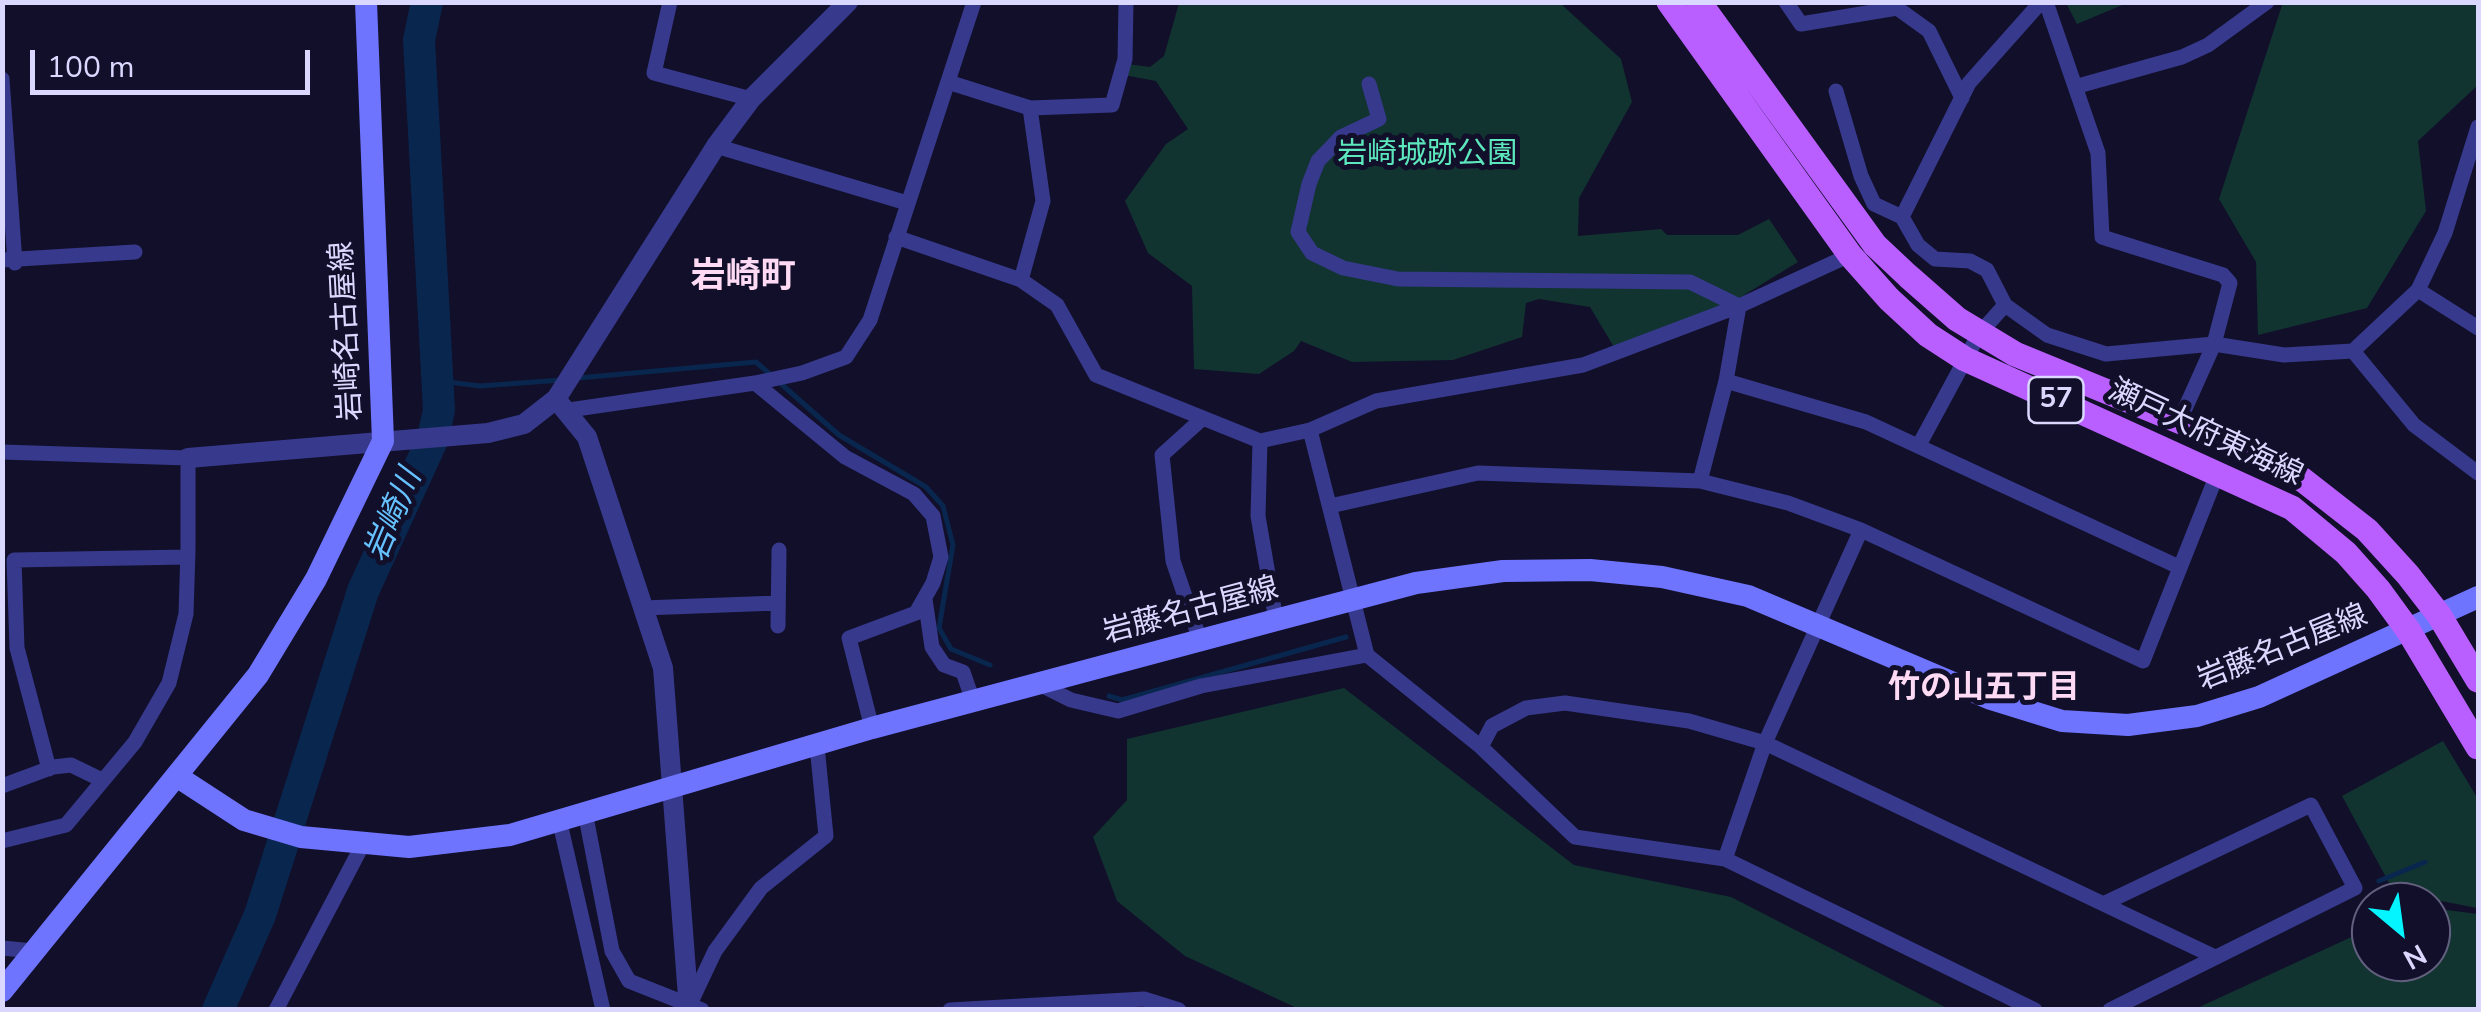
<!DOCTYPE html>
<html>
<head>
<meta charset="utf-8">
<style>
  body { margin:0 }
  #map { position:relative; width:2481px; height:1012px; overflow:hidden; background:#120f2a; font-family:"Nunito Sans",sans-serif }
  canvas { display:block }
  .frame { position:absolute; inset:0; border:5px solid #dad8ff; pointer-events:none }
  .north { position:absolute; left:2351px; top:882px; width:100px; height:100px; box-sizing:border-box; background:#120f2a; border:2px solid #625f7f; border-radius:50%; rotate:151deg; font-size:28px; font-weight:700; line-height:40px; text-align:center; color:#dad8ff }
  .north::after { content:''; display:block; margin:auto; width:35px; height:45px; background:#04f5ff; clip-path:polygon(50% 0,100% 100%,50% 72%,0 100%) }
  .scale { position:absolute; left:30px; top:50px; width:280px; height:45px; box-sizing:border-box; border:5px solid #dad8ff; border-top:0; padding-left:12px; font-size:30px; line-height:35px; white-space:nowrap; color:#dad8ff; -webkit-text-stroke:8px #120f2a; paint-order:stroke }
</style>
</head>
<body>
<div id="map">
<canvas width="2481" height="1012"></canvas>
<div class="frame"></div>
<div class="north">N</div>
<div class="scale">100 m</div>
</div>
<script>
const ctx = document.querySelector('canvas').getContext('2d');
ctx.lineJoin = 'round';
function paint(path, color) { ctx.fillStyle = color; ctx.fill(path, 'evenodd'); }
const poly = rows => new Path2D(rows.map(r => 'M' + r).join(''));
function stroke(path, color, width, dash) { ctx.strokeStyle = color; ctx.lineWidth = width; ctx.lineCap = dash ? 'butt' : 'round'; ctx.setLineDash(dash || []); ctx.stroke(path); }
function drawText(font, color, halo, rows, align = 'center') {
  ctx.font = font + ' "Nunito Sans","Noto Sans JP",sans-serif'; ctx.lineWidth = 10; ctx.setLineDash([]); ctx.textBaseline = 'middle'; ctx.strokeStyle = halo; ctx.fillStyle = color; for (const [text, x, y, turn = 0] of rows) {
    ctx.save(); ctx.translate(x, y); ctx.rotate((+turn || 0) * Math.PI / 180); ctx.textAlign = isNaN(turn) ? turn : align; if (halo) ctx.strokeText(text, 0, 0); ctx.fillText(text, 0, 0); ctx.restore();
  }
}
paint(poly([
  [2283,2,2478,3,2478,85,2418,141,2426,211,2367,308,2258,335,2256,262,2219,199],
  [1179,3,1560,3,1621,59,1632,102,1579,198,1578,236,1661,229,1667,235,1738,235,1769,219,1798,262,1731,303,1614,347,1590,307,1539,299,1526,303,1522,337,1453,360,1352,362,1301,341,1294,351,1259,374,1194,369,1192,286,1148,253,1125,201,1166,144,1188,129,1156,81,1124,75,1119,63,1150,67,1164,56],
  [2066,3,2127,3,2077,24],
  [1344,688,1574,865,1731,897,1949,1009,1299,1009,1185,956,1117,901,1093,837,1127,800,1127,739],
  [2443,741,2478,799,2477,908,2394,892,2342,796],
  [2431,908,2478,914,2478,1009,2195,1009,2371,928,2371,962,2431,962]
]), '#113431');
stroke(poly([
  [578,378,756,362,771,375],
  [440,381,480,386,562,380],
  [780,383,839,435,926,487,943,506,953,545,939,628,951,649,990,665],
  [1109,696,1122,700,1346,637],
  [2379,881,2425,862]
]), '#09274e', 5);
stroke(poly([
  [218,1010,260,915,363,591,433,438,439,410,419,40,427,2]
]), '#09274e', 32);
stroke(poly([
  [670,2,654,73,751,99],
  [1786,2,1801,24,1897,8,1929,31,1962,98],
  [2046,2,2098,153,2102,237,2223,275,2230,283,2214,344,2180,420],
  [2,79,15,263],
  [948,82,1030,108,1112,105,1125,59,1126,2],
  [1369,84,1379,119,1341,137,1318,161,1309,184,1298,232,1312,253,1343,268,1398,279,1690,282,1739,306],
  [2078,86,2182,57,2208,45,2267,2],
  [1836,91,1861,176,1874,204,1902,217,1918,245,1935,259,1970,261,1987,270,2005,305],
  [716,146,907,203],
  [1902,217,1969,83,2041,2],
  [896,237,1021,280,1057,305,1096,375,1260,441,1310,430,1376,401,1583,365,1739,306,1850,255],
  [2,260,135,252],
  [1021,280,1043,201,1030,108],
  [2418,290,2478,328],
  [2353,351,2414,425,2478,473],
  [1726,381,1866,422,2179,567],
  [755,383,845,457,914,494,933,516,941,557,933,583,916,613,849,638,872,728],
  [569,410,755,383,802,373,846,357,870,320,974,2],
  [1310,430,1367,655,1481,747,1575,837,1725,859,2035,1010],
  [1260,441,1258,516,1276,620],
  [1919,445,1979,334,2005,305,2047,335,2106,354,2214,344,2284,355,2353,351,2418,290,2445,233,2478,127],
  [2,452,188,458,188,550,186,614,169,683,135,742,66,825,2,841],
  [1700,481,1726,381,1739,306],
  [1330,506,1478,473,1700,481,1788,503,1861,530,2143,661,2218,472],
  [925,599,932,647,944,665,963,672,973,701],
  [643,608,778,603],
  [778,626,779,550],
  [1200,640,1173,561,1162,455,1203,418],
  [1039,684,1071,700,1118,711,1201,686,1367,655],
  [1481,747,1492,726,1526,708,1565,703,1689,721,1765,743,2215,957],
  [49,769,17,648,14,560,188,557],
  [2,786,53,767,71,765,102,780],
  [585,812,612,951,629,981,702,1010],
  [559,819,603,1010],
  [1725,859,1765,743,1861,530],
  [2105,903,2311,805,2355,888,2110,1010],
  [2,948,33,951],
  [690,1004,715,951,761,888,826,836,817,746],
  [276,1010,363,844],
  [950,1010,1144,999,1179,1010]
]), '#37398c', 15);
stroke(poly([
  [556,399,587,437,663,668,689,1010],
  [188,458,488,433,524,424,556,399,716,146,751,99,848,2]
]), '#37398c', 20);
stroke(poly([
  [178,777,244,820,301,837,409,847,510,835,872,728,1276,620,1416,583,1503,571,1590,570,1662,577,1748,596,1991,699,2062,721,2128,725,2197,716,2259,697,2478,597],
  [2,991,258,675,316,579,383,441,366,2]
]), '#6f74ff', 22);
stroke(poly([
  [1669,2,1850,255,1889,299,1928,335,1965,359,2292,508,2346,553,2378,589,2408,630,2478,747],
  [1699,2,1875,245,1908,276,1957,319,2015,354,2247,449,2303,480,2367,530,2408,575,2439,615,2478,680]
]), '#b95fff', 25);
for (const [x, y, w] of [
  [2056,400,55]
]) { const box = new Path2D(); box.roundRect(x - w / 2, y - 23, w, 46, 8); ctx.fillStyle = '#120f2a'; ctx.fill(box); stroke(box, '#dad8ff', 2.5); }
drawText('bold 28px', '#dad8ff', null, [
  ["57",2056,400]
]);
drawText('30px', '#5ce7bc', '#120f2a', [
  ["岩崎城跡公園",1427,156]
]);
drawText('30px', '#dad8ff', '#120f2a', [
  ["岩崎名古屋線",348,331,-93],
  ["瀬戸大府東海線",2205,434,25],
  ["岩藤名古屋線",1191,612,-15],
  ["岩藤名古屋線",2283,649,-22]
]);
drawText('italic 32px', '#66c2ff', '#120f2a', [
  ["岩崎川",395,516,-67]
]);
drawText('bold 32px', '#ffdaf4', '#120f2a', [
  ["竹の山五丁目",1984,689]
]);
drawText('bold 35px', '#ffdaf4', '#120f2a', [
  ["岩崎町",743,279]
]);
</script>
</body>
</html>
